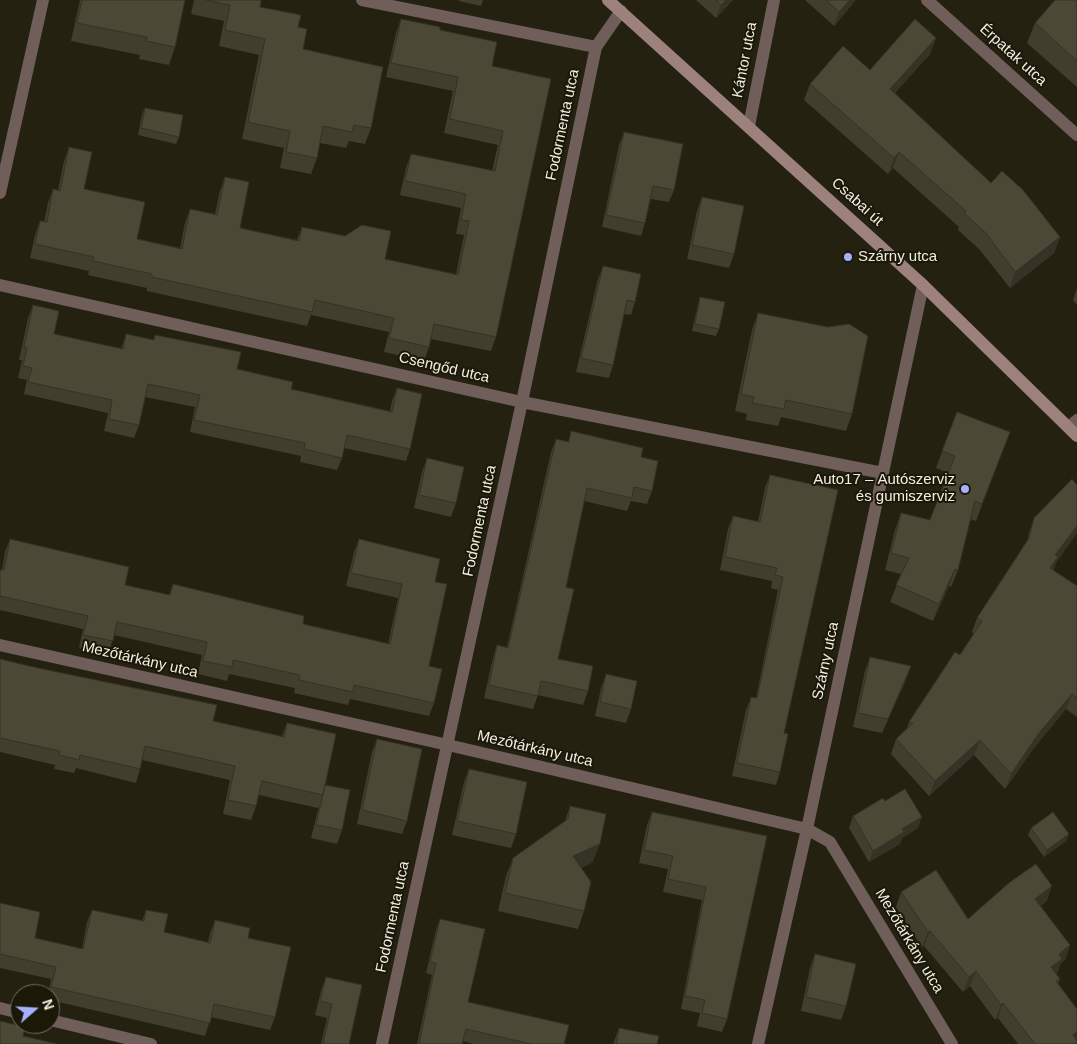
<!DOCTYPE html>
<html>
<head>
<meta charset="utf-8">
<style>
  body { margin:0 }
  #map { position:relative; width:1077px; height:1044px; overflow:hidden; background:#252111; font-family:Arial,sans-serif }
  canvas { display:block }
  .north { position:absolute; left:10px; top:984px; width:50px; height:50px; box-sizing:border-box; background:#1c1808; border:1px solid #716e60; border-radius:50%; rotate:71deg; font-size:14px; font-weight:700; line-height:20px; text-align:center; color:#f1eee4 }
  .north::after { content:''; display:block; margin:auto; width:18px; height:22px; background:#a5b1fc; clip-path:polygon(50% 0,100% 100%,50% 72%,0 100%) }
</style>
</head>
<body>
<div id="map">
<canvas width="1077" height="1044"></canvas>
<div class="north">N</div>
</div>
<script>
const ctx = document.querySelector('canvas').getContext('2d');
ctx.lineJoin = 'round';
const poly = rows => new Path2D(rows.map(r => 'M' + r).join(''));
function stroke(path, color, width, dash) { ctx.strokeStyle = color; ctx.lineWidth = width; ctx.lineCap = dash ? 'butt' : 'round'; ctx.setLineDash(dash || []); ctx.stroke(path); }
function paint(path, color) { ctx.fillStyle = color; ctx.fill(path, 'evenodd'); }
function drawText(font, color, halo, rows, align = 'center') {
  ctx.font = font + ' Arial,sans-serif'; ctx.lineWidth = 4; ctx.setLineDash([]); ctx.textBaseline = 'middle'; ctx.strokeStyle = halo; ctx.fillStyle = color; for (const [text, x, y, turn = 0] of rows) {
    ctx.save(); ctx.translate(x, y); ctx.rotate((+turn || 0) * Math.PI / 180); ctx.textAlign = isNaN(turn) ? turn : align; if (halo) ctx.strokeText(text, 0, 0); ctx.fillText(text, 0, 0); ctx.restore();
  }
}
stroke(poly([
  [362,0,596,47],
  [927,0,1077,135],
  [749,126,774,0],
  [0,193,43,0],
  [0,285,522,402,883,473],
  [1069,427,1077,420],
  [0,645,448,745,807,829,830,842,952,1044],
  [0,1008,20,1013],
  [50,1020,151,1044],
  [382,1044,522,402,596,47,621,11],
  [758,1044,807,829,923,285]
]), '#705e5b', 12);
stroke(poly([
  [608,0,923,285,1077,436]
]), '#9d817c', 12);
paint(poly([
  [80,0,185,0,175,47,169,65,139,59,140,55,71,41],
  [194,0,261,0,260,7,298,27,303,49,371,128,365,144,349,141,346,148,320,143,317,158,311,174,280,168,284,148,242,139,259,55,219,46,224,21,191,14],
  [459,0,483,0,481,6,459,1],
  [696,0,733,0,716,18],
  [805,0,856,0,834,26],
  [1077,0,1077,87,1027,43,1035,23],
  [401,19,440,30,492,66,551,79,496,337,491,351,431,339,429,347,424,361,384,352,389,332,311,315,307,326,147,291,147,288,88,275,89,271,30,258,35,235,40,221,44,222,48,203,53,189,58,190,64,161,69,147,84,189,137,239,180,248,185,223,190,209,215,214,220,191,225,177,240,228,297,240,302,227,385,259,456,274,464,235,456,234,461,208,400,195,406,168,411,154,492,171,498,145,444,133,453,91,386,77,396,33],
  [936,38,930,54,895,93,991,183,1060,237,1054,253,1010,288,979,249,958,230,959,227,893,168,888,174,804,100,810,84,870,70],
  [145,108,179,137,176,144,138,135,142,114],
  [624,132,674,190,669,202,651,199,645,223,641,236,602,227,619,145],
  [702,197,734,254,729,268,687,259,697,211],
  [603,266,635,302,631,315,624,314,613,365,609,378,576,372,598,279],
  [1077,288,1077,305,1073,300],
  [700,297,719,329,716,336,692,331,698,304],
  [33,305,54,334,121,349,126,334,153,340,155,335,237,369,291,389,390,411,392,401,397,388,410,449,406,461,344,448,342,458,337,470,300,462,301,456,190,432,195,407,145,397,139,425,134,438,104,431,108,413,24,394,27,380,18,378,22,360,19,360,28,318],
  [758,313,852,414,846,431,781,417,778,426,746,420,747,414,735,411,752,330],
  [957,412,1003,449,976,521,970,519,958,570,951,587,949,586,933,621,890,602,901,574,885,570,895,530,901,513,930,520,948,473,936,468],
  [571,431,641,457,652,491,647,504,631,501,627,511,584,501,566,587,558,659,588,691,583,705,538,695,533,709,484,698,493,658,497,645,507,647,551,452,556,439,568,442],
  [427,458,456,503,451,517,414,508,422,472],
  [770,475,838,490,784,733,780,772,776,785,732,776,746,710,751,697,756,698,778,590,771,588,772,581,720,570,728,529,733,516,758,522,765,488],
  [1077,485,1077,533,1057,561,1053,570,1077,586,1077,717,1066,709,1034,748,1005,789,974,755,929,796,891,754,896,739,906,731,909,722,960,655,974,634,972,632,977,618,1027,542,1029,533,1034,518],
  [10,539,125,585,169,595,173,584,303,624,388,644,398,598,346,586,354,552,359,539,435,582,429,666,434,703,429,716,350,699,348,705,294,693,295,688,229,674,227,681,198,674,202,655,114,635,108,655,79,648,83,629,0,610,0,570,2,570,5,552],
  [870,657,906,680,882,733,853,727,865,671],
  [0,659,213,721,282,736,287,723,324,787,342,830,337,844,311,838,319,806,318,808,259,795,256,806,251,820,223,814,230,780,142,760,140,769,136,783,76,768,74,773,54,769,55,765,0,752],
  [606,674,631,709,626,723,595,716,601,688],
  [377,739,407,821,402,834,357,824,372,752],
  [469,769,516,834,511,848,452,835,464,782],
  [885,801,918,828,902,838,900,844,869,862,849,828,853,816],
  [570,806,593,862,581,868,584,911,578,929,498,911,506,876,513,858,565,821],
  [652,812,767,836,727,1019,722,1032,697,1026,700,1013,681,1009,702,900,663,892,668,869,639,863,647,825],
  [1031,828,1069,834,1066,841,1044,857,1028,835],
  [901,892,968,919,1047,901,1040,906,1070,945,1065,960,1061,963,1056,974,1060,979,1058,984,1077,1044,1018,1044,998,1018,995,1020,970,986,963,992,924,946,922,947,896,907],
  [0,903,35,938,82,949,87,922,92,910,142,921,146,910,164,932,208,942,210,933,215,920,248,938,275,1017,270,1030,211,1017,205,1036,50,1000,50,994,48,994,51,979,0,968],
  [440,919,468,1002,564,1044,474,1044,463,1041,462,1044,417,1044,432,975,426,973,436,930],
  [815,954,846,1006,841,1020,801,1011,810,968],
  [326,977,349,1044,321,1044,327,1018,315,1015,321,991],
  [619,1028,657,1044,613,1044]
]), '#413e2e');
paint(poly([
  [726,0,733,0,716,18,721,5],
  [850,0,856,0,834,26,839,12],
  [936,38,930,54,884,105,890,89],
  [899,152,893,168,888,174,894,158],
  [1060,237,1054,253,1010,288,1015,272],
  [1077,526,1077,533,1057,561,1053,572,1045,583,1055,555],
  [955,569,949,586,933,621,939,604],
  [911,666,906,680,882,733,888,719],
  [1072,694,1066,709,1034,748,1005,789,1011,774,1039,733],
  [980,740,974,755,929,796,935,781],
  [922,817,918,828,902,838,900,844,869,862,873,851,902,829],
  [1069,834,1066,841,1044,857,1047,850],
  [600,844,593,862,567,874,573,856],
  [1052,886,1047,901,1029,914,1035,899],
  [930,931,924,946,922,947,928,932],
  [1070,945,1065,960,1061,963,1057,974,1045,982,1051,967,1059,954],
  [976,971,970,986,963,992,969,977],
  [1003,1003,998,1018,995,1020,1001,1005],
  [1077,1032,1077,1043,1073,1035]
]), '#353226');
const building = poly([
  [82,0,185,0,175,47,146,41,147,37,77,23,82,0],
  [206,0,261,0,260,7,301,15,298,27,307,29,303,49,383,67,371,128,354,125,352,132,323,126,317,158,286,152,290,131,248,122,265,39,225,30,230,5,206,0],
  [716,0,726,0,721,5,716,0],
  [826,0,850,0,839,12,826,0],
  [1055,0,1077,0,1077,61,1035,23,1055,0],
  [401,19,440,27,440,30,497,42,492,66,551,79,496,337,434,324,429,347,389,338,394,318,315,300,312,312,152,277,152,274,93,261,94,257,35,244,40,221,47,222,53,189,60,191,69,147,92,152,84,189,145,202,137,239,182,249,190,209,217,215,225,177,249,182,240,228,299,241,302,227,345,236,362,225,391,231,385,259,458,275,469,221,461,220,466,194,405,181,411,154,495,171,503,131,450,119,458,77,391,63,401,19],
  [915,19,936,38,890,89,991,183,1002,171,1023,190,1060,237,1015,272,985,232,964,213,966,211,899,152,894,158,810,84,843,46,870,70,915,19],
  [145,108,183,115,179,137,141,128,145,108],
  [624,132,683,144,674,190,653,186,645,223,606,215,624,132],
  [702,197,744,206,734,254,692,245,702,197],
  [603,266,641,274,635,302,627,300,613,365,581,358,603,266],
  [700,297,725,302,719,329,695,324,700,297],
  [33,305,59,311,54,334,123,349,126,334,154,340,155,335,241,352,237,369,293,382,291,389,392,412,397,388,422,394,410,449,347,435,342,458,304,449,305,443,194,420,200,395,148,384,139,425,109,419,112,400,28,382,32,368,23,366,27,348,24,347,33,305],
  [758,313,828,327,849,324,868,336,852,414,786,400,784,409,752,403,754,397,741,394,758,313],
  [957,412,1010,432,982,504,975,501,958,570,955,569,939,604,896,585,909,558,891,553,901,513,930,520,955,456,942,451,957,412],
  [571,431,643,448,641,457,658,461,652,491,634,487,632,498,587,488,566,587,574,589,558,659,593,666,588,691,541,681,538,696,489,685,497,645,508,648,556,439,569,442,571,431],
  [427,458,464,467,456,503,419,495,427,458],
  [770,475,838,490,784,733,788,734,780,772,737,763,751,697,757,698,783,577,775,575,777,568,725,557,733,516,760,522,770,475],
  [1072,479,1077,485,1077,526,1055,555,1058,557,1050,568,1077,586,1077,698,1072,694,1039,733,1011,774,980,740,935,781,896,739,913,723,909,722,955,652,960,655,982,621,977,618,1029,538,1034,518,1072,479],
  [10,539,129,567,125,585,170,595,173,584,304,616,303,624,390,644,402,584,351,573,359,539,440,559,435,582,447,584,429,666,442,669,434,703,354,685,353,692,299,680,300,675,233,660,232,667,203,661,207,642,117,622,113,641,83,635,88,616,0,596,0,570,4,570,10,539],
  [870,657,911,666,888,719,858,713,870,657],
  [0,659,38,668,217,705,213,721,284,737,287,723,336,734,323,795,262,781,256,806,228,800,235,766,145,746,140,769,80,755,79,760,59,755,60,751,0,738,0,659],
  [606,674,637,681,631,709,600,702,606,674],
  [377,739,422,749,407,821,362,810,377,739],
  [469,769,527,782,516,834,457,821,469,769],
  [325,785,350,790,342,830,316,825,325,785],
  [905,789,922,817,902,829,904,832,873,851,853,816,883,798,885,801,905,789],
  [570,806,606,814,600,844,573,856,591,882,584,911,505,893,513,858,568,819,570,806],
  [652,812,767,836,727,1019,702,1013,705,1000,685,996,706,887,668,879,673,856,644,850,652,812],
  [1053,812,1069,834,1047,850,1031,828,1053,812],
  [1036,864,1052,886,1035,899,1070,945,1059,954,1062,959,1051,967,1060,979,1056,981,1077,1009,1077,1032,1073,1035,1077,1041,1077,1044,1035,1044,1003,1003,1001,1005,976,971,969,977,930,931,928,932,901,892,936,870,968,919,1010,882,1036,864],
  [0,903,40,912,35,938,83,949,92,910,144,921,146,910,168,914,164,932,210,943,215,920,250,928,248,938,291,947,275,1017,214,1004,210,1023,51,987,56,967,0,954,0,903],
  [440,919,485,929,468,1002,569,1025,564,1044,531,1044,466,1029,462,1044,419,1044,436,963,430,962,440,919],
  [815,954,856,964,846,1006,806,997,815,954],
  [326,977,362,985,349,1044,323,1044,332,1004,320,1001,326,977],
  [0,1021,25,1027,23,1036,57,1044,0,1044,0,1021],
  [619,1028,659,1036,657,1044,616,1044,619,1028]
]);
paint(building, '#4c4836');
stroke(building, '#353226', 1);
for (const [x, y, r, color] of [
  [848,257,5,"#a5b1fc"],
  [965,489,5,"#a5b1fc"]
]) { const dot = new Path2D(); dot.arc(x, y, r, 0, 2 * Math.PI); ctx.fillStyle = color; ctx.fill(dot); stroke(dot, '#1c1808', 2); }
drawText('15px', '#f1eee4', '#1c1808', [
  ["Érpatak utca",1013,55,42],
  ["Kántor utca",745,60,-79],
  ["Fodormenta utca",563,125,-78],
  ["Csabai út",857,202,42],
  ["Csengőd utca",444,368,13],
  ["Fodormenta utca",480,521,-78],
  ["Mezőtárkány utca",140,660,13],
  ["Szárny utca",826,661,-78],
  ["Mezőtárkány utca",535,749,13],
  ["Fodormenta utca",393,917,-78],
  ["Mezőtárkány utca",909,941,59]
]);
drawText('15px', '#f1eee4', '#1c1808', [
  ["Szárny utca",858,257],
  ["Auto17 – Autószerviz",955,480,"right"],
  ["és gumiszerviz",955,497,"right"]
], 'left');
</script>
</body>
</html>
